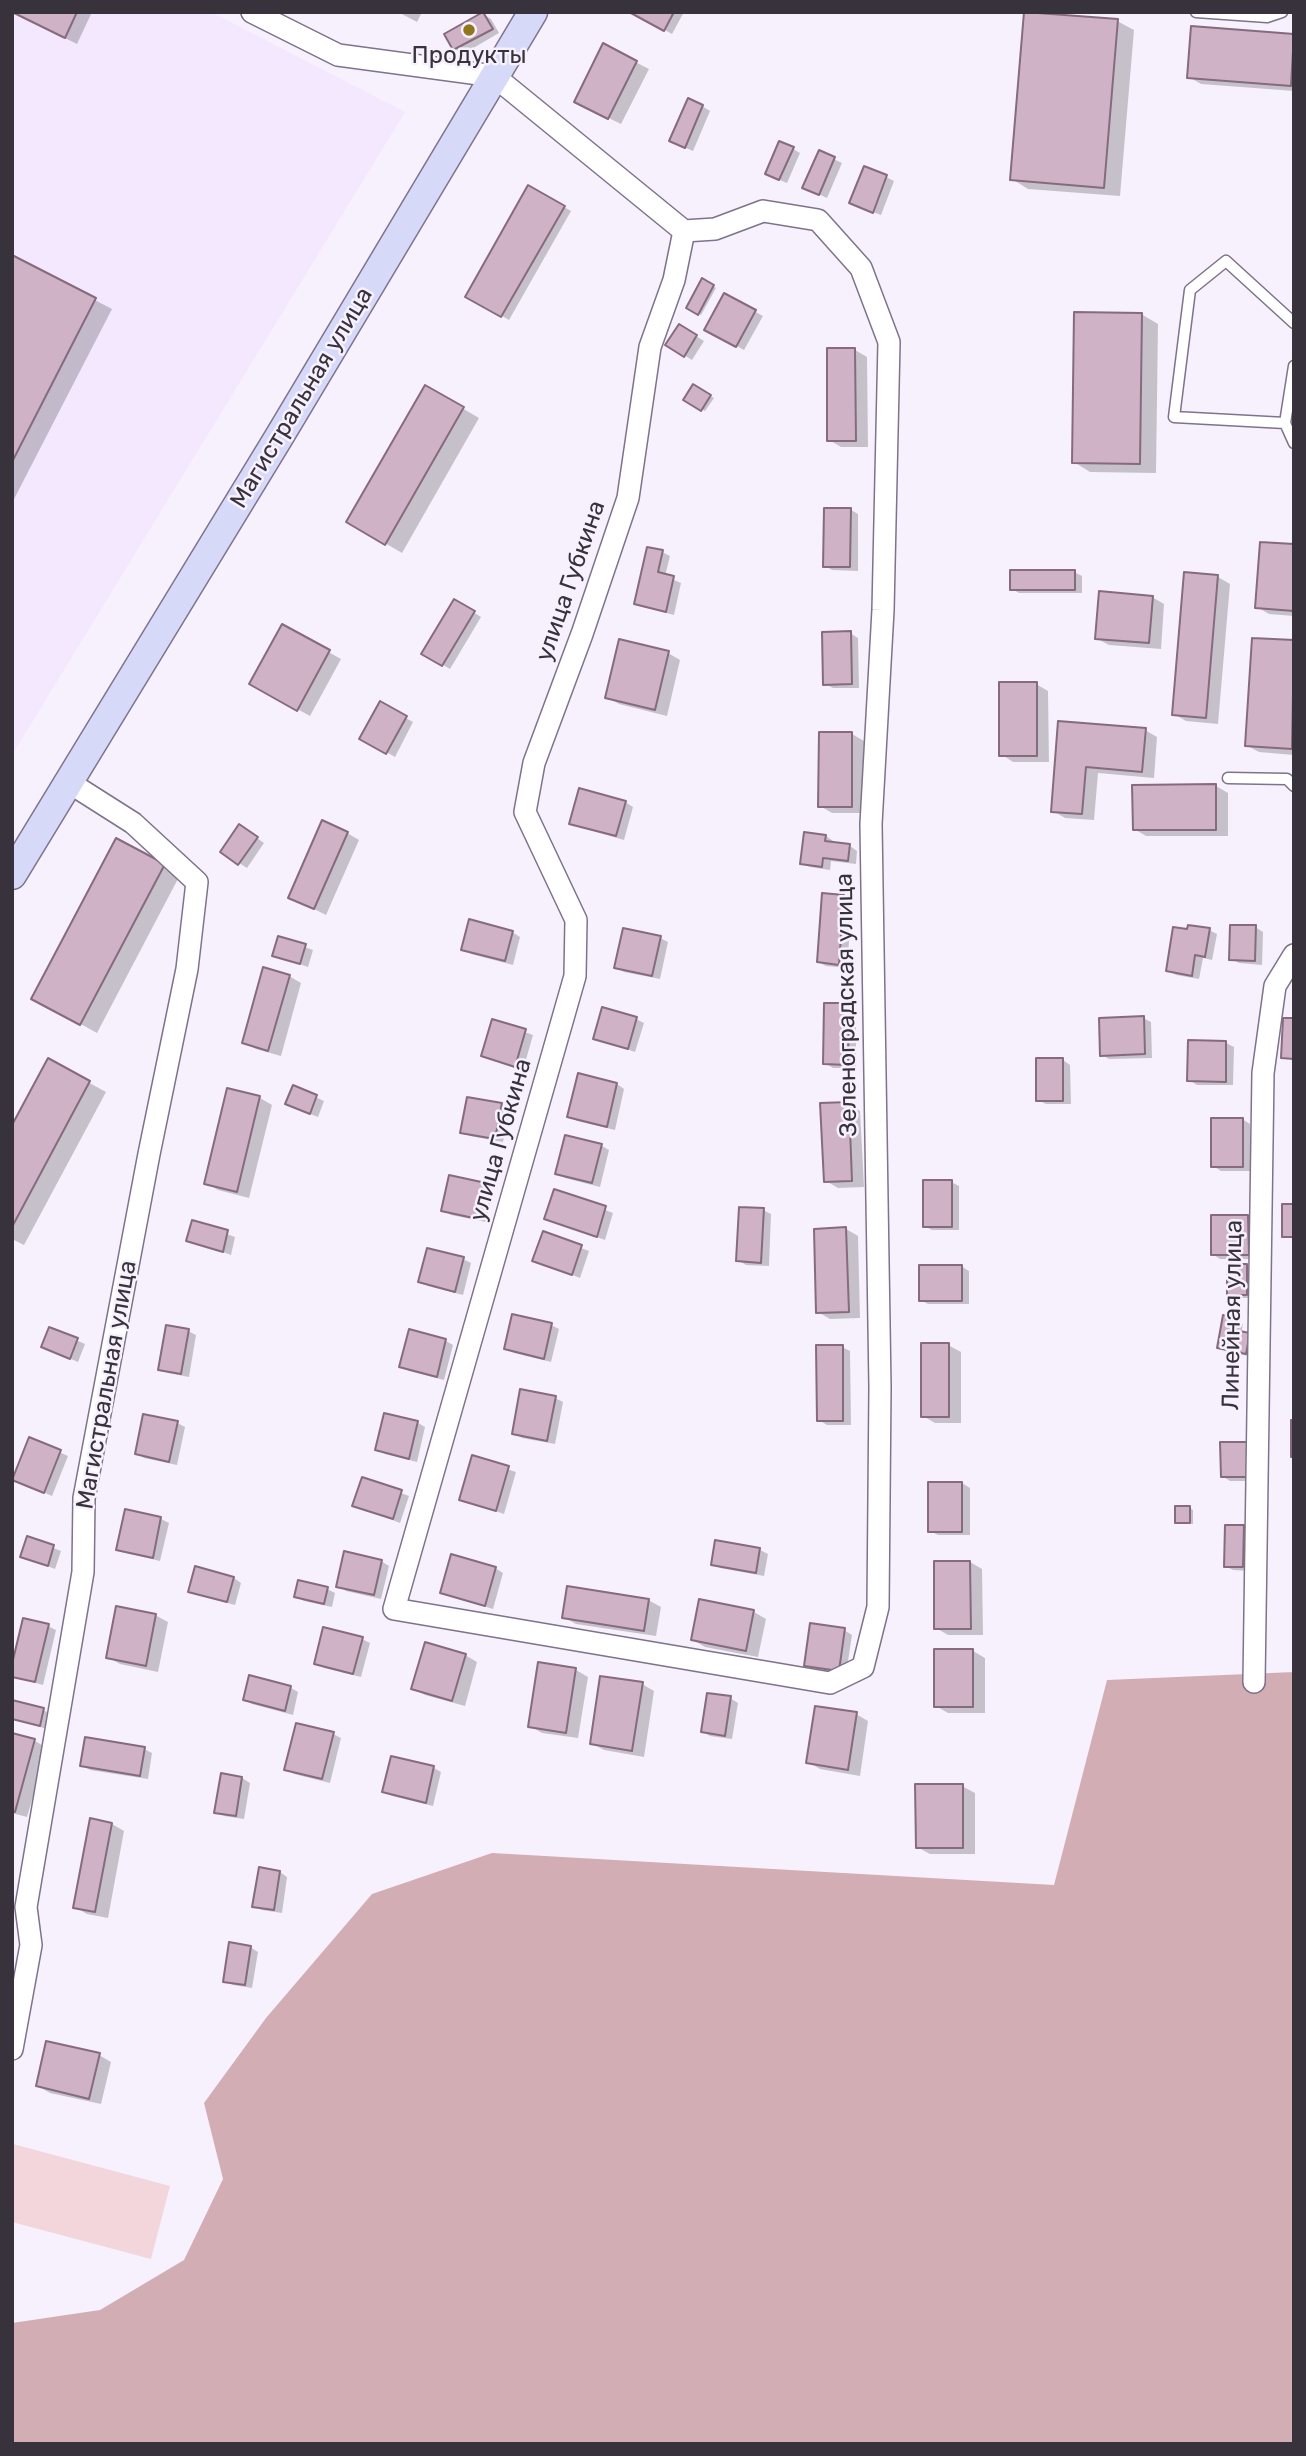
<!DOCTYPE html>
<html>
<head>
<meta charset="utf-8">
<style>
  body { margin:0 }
  #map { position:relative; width:1306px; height:2456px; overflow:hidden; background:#f7f1fd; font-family:Rubik,sans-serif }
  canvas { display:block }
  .frame { position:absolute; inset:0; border:14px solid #38323d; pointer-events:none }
</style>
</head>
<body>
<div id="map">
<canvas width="1306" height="2456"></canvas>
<div class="frame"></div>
</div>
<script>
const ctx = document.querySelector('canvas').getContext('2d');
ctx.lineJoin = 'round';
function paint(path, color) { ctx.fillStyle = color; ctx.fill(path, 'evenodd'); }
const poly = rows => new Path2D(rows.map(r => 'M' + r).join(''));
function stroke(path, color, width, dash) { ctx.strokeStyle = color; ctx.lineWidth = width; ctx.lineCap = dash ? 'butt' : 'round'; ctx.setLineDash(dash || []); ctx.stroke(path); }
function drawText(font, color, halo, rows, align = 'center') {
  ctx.font = font + ' Rubik,sans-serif'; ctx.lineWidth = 5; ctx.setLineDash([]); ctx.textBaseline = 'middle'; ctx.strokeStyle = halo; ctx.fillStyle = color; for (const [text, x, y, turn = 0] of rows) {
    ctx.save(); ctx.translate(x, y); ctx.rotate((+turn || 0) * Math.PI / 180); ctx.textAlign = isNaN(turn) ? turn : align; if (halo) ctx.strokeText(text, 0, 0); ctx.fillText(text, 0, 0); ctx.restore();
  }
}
paint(poly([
  [12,12,211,12,405,112,12,755]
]), '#f3e8fe');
paint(poly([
  [13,2144,170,2186,151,2259,12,2222]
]), '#f3d6db');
paint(poly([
  [1294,1672,1294,2444,12,2444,12,2323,100,2310,184,2260,223,2179,204,2103,266,2018,372,1894,492,1853,1054,1885,1107,1680]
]), '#d2aeb4');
paint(poly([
  [12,12,92,12,77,44],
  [398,12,422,12,417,22],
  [632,12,684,12,672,34],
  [483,14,491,19,499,33,463,54,455,49],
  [1117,21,1134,30,1120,196,1028,189,1012,179],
  [1294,36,1294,91,1201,84,1189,77],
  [604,46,649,69,621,124,588,108],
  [702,106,710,111,693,151,679,145],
  [793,149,800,153,787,183,775,178],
  [819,152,842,163,827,198,812,191],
  [886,177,894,181,881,215,859,207],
  [529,187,571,211,509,320,467,296],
  [12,257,112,309,12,503],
  [702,280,716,288,701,315,688,308],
  [724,295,763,316,744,350,706,329],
  [1141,314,1158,324,1156,473,1090,472,1074,462],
  [680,326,704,341,692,360,668,345],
  [855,350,867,357,868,447,841,447,829,440],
  [694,386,714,398,705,411,686,400],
  [426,387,479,418,402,553,349,522],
  [851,510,858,514,858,571,832,570,825,566],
  [1294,546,1294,616,1269,614,1257,607],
  [662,552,670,556,665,576,681,583,674,615,644,607,636,603],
  [1074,572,1082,576,1082,593,1019,593,1012,589],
  [1218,577,1230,584,1218,724,1186,721,1174,714],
  [1152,597,1164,604,1161,649,1109,645,1096,638],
  [455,601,481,617,450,669,423,653],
  [283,627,341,659,310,716,252,684],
  [850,633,858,638,859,688,833,688,825,684],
  [1294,642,1294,755,1259,752,1246,745],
  [668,653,680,660,667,716,619,704,607,697],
  [1036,684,1048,691,1049,762,1013,762,1001,754],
  [380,704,413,722,395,757,362,738],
  [1059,723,1145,730,1157,737,1154,778,1098,773,1094,820,1065,818,1053,811],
  [852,734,864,741,863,813,832,813,820,806],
  [1216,786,1228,793,1228,836,1146,836,1134,829],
  [625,802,633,807,624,840,579,827,571,823],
  [247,831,264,843,247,868,222,852],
  [347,833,359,840,326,915,290,897],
  [826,836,833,841,833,844,850,846,857,851,856,864,831,861,830,870,810,867,802,863],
  [116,840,180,875,97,1033,50,1007],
  [823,895,844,897,852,902,847,968,826,966,818,962],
  [1255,927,1263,932,1262,965,1239,963,1231,959],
  [1209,930,1217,934,1212,960,1203,958,1199,979,1176,975,1168,970],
  [512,932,520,937,513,965,471,954,463,949],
  [279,938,313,950,308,967,274,955],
  [660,938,668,942,660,979,624,972,616,967],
  [289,976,301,983,281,1056,256,1049,244,1042],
  [849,1005,856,1009,856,1068,833,1068,825,1063],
  [1143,1018,1151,1022,1152,1058,1109,1059,1102,1055],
  [636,1019,644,1023,635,1052,595,1038],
  [493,1021,533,1035,523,1070,483,1055],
  [1226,1043,1234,1047,1233,1085,1197,1085,1189,1080],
  [1063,1060,1070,1065,1071,1104,1046,1104,1038,1100],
  [49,1061,106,1092,24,1245,12,1239,12,1129],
  [617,1084,624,1089,615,1130,577,1121,569,1117],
  [294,1087,324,1101,318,1117,295,1108],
  [228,1090,260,1098,272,1105,249,1198,218,1190,206,1183],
  [848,1104,860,1111,864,1187,838,1188,826,1181],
  [501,1105,509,1110,503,1142,470,1136,462,1132],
  [1242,1119,1250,1124,1250,1171,1221,1171,1213,1166],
  [566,1137,602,1146,609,1150,600,1187,565,1178,557,1173],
  [951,1182,959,1186,959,1230,932,1230,924,1226],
  [485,1185,493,1190,486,1222,451,1215,443,1210],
  [555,1191,613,1213,605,1240,546,1219],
  [763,1210,771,1214,769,1266,746,1265,738,1260],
  [1248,1217,1256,1221,1256,1259,1220,1259,1212,1254],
  [193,1222,235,1237,231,1255,188,1240],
  [846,1229,858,1236,860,1318,830,1319,818,1312],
  [544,1234,589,1251,580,1278,535,1260],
  [463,1259,471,1263,463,1295,428,1286,420,1281],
  [961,1266,969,1271,969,1304,928,1304,920,1300],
  [1247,1266,1254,1270,1254,1298,1236,1298,1228,1294],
  [1235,1320,1243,1324,1241,1334,1249,1335,1254,1357,1227,1352,1219,1347],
  [551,1325,559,1329,551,1362,514,1353,506,1349],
  [50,1329,85,1344,78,1362,43,1347],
  [188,1331,196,1335,189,1377,168,1373,160,1369],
  [410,1332,446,1341,453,1345,444,1380,409,1371,401,1366],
  [948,1345,961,1352,961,1423,935,1423,923,1416],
  [842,1347,850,1351,851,1425,827,1425,819,1420],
  [555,1398,563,1402,555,1444,522,1438,514,1433],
  [177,1423,185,1427,177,1465,144,1458,137,1453],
  [418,1423,425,1427,417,1462,385,1454,377,1449],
  [30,1439,68,1456,52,1496,22,1483],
  [1258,1448,1258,1481,1230,1481,1222,1476],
  [473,1458,516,1472,504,1514,461,1499],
  [363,1479,409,1496,400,1523,354,1505],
  [962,1483,970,1488,970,1535,938,1535,930,1531],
  [1190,1508,1193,1510,1193,1524,1176,1522],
  [126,1511,161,1519,169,1523,160,1561,126,1553,118,1549],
  [1244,1527,1251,1532,1250,1571,1233,1570,1225,1566],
  [28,1538,61,1551,55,1569,22,1556],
  [716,1542,760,1550,768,1554,764,1576,720,1568,713,1564],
  [381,1561,389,1566,381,1599,346,1591,338,1586],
  [970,1562,982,1569,983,1635,948,1635,936,1628],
  [495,1568,503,1573,493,1609,450,1596,442,1592],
  [234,1578,241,1583,235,1605,198,1595,190,1591],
  [327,1589,335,1593,332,1607,304,1601,296,1596],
  [648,1600,661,1607,656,1636,576,1624,564,1617],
  [700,1601,754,1612,766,1619,758,1657,705,1647,693,1640],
  [155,1615,168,1622,158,1672,120,1664,108,1657],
  [48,1626,56,1630,43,1685,12,1676],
  [844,1630,852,1635,846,1674,814,1670,806,1665],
  [362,1639,370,1643,361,1677,324,1668,316,1663],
  [973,1651,985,1658,985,1713,948,1713,936,1706],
  [465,1655,477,1662,465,1706,425,1695,413,1688],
  [576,1670,588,1677,578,1738,542,1733,530,1726],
  [251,1677,291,1688,298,1692,293,1715,252,1704,245,1699],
  [642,1684,654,1691,644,1757,604,1750,591,1743],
  [730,1698,738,1703,732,1739,710,1736,703,1732],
  [43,1710,51,1714,47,1729,12,1719],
  [856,1714,868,1721,860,1776,820,1769,808,1762],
  [12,1734,35,1741,47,1748,27,1817,12,1813],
  [333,1734,341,1738,330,1783,294,1774,286,1769],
  [144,1749,152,1753,148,1779,90,1770,82,1765],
  [392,1758,434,1768,441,1772,433,1806,392,1796,384,1792],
  [222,1775,242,1778,250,1783,244,1819,224,1816,216,1812],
  [962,1786,975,1793,975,1854,930,1854,917,1847],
  [91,1820,112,1824,124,1831,108,1918,87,1914,75,1907],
  [280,1872,287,1877,282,1913,262,1910,254,1906],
  [250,1947,258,1952,252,1988,233,1985,225,1981],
  [99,2055,111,2062,101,2104,50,2093,38,2086]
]), '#0003');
const building = poly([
  [12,12,77,12,65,38,12,12],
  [483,12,493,29,453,50,444,34,483,12],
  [629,12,674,12,664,31,629,12],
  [1024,12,1118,19,1104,188,1010,180,1024,12],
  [1191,26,1294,34,1291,86,1187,78,1191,26],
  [603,43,637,61,608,119,574,102,603,43],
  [688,98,703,105,685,148,669,141,688,98],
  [779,141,794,147,779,180,765,174,779,141],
  [819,150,835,157,819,195,802,188,819,150],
  [864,166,887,175,873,213,849,203,864,166],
  [528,185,565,206,501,317,465,297,528,185],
  [12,255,96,298,12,462,12,255],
  [702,278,714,285,698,315,686,308,702,278],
  [724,293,756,310,736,347,704,330,724,293],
  [1074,312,1142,313,1140,464,1072,463,1074,312],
  [679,324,697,335,684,357,665,345,679,324],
  [827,348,855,348,856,441,827,441,827,348],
  [693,384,711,395,701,411,683,400,693,384],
  [425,385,464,407,385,545,346,522,425,385],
  [824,508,851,508,850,567,823,567,824,508],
  [1260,542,1294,544,1294,611,1255,608,1260,542],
  [647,547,663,550,658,572,674,576,666,612,634,604,647,547],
  [1010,570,1075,570,1075,590,1010,590,1010,570],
  [1184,572,1218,575,1206,718,1172,715,1184,572],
  [1099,591,1153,596,1149,643,1095,639,1099,591],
  [454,599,475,611,442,666,421,654,454,599],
  [282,624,330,650,297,711,249,684,282,624],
  [851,631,852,684,823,685,822,632,851,631],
  [1252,638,1294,640,1292,749,1245,746,1252,638],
  [619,639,669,651,655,710,605,698,619,639],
  [999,682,1037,682,1037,756,999,756,999,682],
  [380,701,407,716,386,754,359,739,380,701],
  [1058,721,1146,728,1142,772,1086,767,1082,814,1051,812,1058,721],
  [819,732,852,732,852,807,818,807,819,732],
  [1216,784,1216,830,1133,830,1132,785,1216,784],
  [579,788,626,801,616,836,569,824,579,788],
  [322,820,348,832,314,909,288,898,322,820],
  [239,824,258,837,238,865,220,852,239,824],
  [804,832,826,835,825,841,850,844,848,861,823,858,822,867,800,864,804,832],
  [116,838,165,864,80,1025,31,999,116,838],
  [822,893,844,895,839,965,817,962,822,893],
  [469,919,513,931,505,961,461,950,469,919],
  [1188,925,1210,928,1205,957,1195,955,1192,976,1166,971,1173,927,1187,929,1188,925],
  [1230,925,1256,925,1255,961,1229,960,1230,925],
  [623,928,661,936,652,976,614,968,623,928],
  [278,936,306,944,300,964,272,956,278,936],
  [263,967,290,975,268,1051,242,1043,263,967],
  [824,1003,849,1003,848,1065,823,1064,824,1003],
  [602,1007,637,1017,628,1049,593,1039,602,1007],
  [1144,1016,1145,1054,1100,1056,1099,1018,1144,1016],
  [1283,1018,1294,1018,1294,1059,1281,1058,1283,1018],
  [492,1019,526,1029,515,1067,481,1056,492,1019],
  [1188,1040,1226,1041,1226,1082,1187,1081,1188,1040],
  [48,1058,90,1081,12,1227,12,1125,48,1058],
  [1036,1058,1063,1058,1063,1101,1036,1101,1036,1058],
  [578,1073,617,1083,607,1127,567,1117,578,1073],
  [293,1085,317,1095,310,1114,285,1104,293,1085],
  [227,1088,260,1096,237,1192,204,1184,227,1088],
  [467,1097,502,1103,495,1139,460,1133,467,1097],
  [849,1102,852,1181,824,1182,820,1103,849,1102],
  [1211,1118,1243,1118,1243,1167,1211,1167,1211,1118],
  [565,1135,602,1144,592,1183,555,1174,565,1135],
  [449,1175,486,1183,478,1219,441,1211,449,1175],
  [923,1180,952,1180,952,1227,923,1227,923,1180],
  [554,1189,606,1206,597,1237,544,1219,554,1189],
  [1282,1204,1294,1204,1294,1237,1282,1237,1282,1204],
  [739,1207,764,1208,761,1263,736,1261,739,1207],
  [1211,1215,1248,1215,1249,1255,1211,1255,1211,1215],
  [192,1220,228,1230,223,1252,186,1241,192,1220],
  [846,1227,849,1312,816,1313,814,1229,846,1227],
  [543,1231,582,1245,572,1275,532,1261,543,1231],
  [427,1248,464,1257,455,1292,418,1282,427,1248],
  [1227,1264,1247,1264,1247,1295,1227,1295,1227,1264],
  [919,1265,962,1265,962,1301,919,1301,919,1265],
  [512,1314,552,1323,544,1359,504,1349,512,1314],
  [1223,1315,1236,1318,1234,1330,1250,1333,1246,1354,1217,1348,1223,1315],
  [166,1325,189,1329,181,1374,158,1370,166,1325],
  [49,1327,78,1338,70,1359,41,1347,49,1327],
  [409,1329,446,1339,437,1377,399,1367,409,1329],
  [921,1343,949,1343,949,1417,921,1417,921,1343],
  [816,1345,843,1345,843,1421,817,1421,816,1345],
  [520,1389,556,1396,547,1441,512,1434,520,1389],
  [384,1413,418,1421,409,1459,375,1450,384,1413],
  [143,1414,178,1421,169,1462,135,1454,143,1414],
  [1291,1420,1294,1420,1294,1457,1291,1457,1291,1420],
  [29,1437,61,1450,44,1493,12,1480,29,1437],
  [1220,1442,1251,1442,1251,1477,1221,1477,1220,1442],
  [472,1455,509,1466,496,1511,459,1500,472,1455],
  [362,1477,402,1490,393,1519,352,1506,362,1477],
  [928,1482,962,1482,962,1532,928,1532,928,1482],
  [1175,1506,1190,1506,1190,1523,1175,1523,1175,1506],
  [125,1509,161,1517,153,1558,116,1550,125,1509],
  [1225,1525,1244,1525,1243,1567,1224,1567,1225,1525],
  [27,1536,54,1545,48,1566,20,1557,27,1536],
  [715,1540,760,1548,756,1573,711,1565,715,1540],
  [344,1551,382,1560,374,1595,336,1587,344,1551],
  [451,1554,496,1567,485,1606,440,1593,451,1554],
  [934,1561,970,1561,971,1629,934,1629,934,1561],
  [195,1566,234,1577,227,1602,188,1592,195,1566],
  [298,1580,328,1587,324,1604,294,1597,298,1580],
  [567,1586,649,1599,644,1631,562,1618,567,1586],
  [699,1599,754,1610,746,1651,691,1640,699,1599],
  [116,1606,156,1614,146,1666,106,1658,116,1606],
  [23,1618,49,1624,35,1682,12,1677,12,1664,23,1618],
  [810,1623,845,1628,839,1671,804,1666,810,1623],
  [323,1627,363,1637,353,1674,314,1664,323,1627],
  [425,1642,466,1654,452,1701,411,1689,425,1642],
  [934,1649,973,1649,973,1707,934,1707,934,1649],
  [538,1662,576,1668,566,1733,528,1727,538,1662],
  [249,1675,291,1686,285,1711,243,1700,249,1675],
  [600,1676,643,1682,632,1751,590,1744,600,1676],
  [707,1693,731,1696,725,1736,701,1732,707,1693],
  [12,1700,44,1708,40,1726,12,1719,12,1700],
  [815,1706,857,1712,848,1770,806,1763,815,1706],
  [296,1723,334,1732,322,1779,284,1770,296,1723],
  [12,1733,35,1739,15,1812,12,1811,12,1733],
  [85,1737,145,1747,140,1776,80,1766,85,1737],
  [391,1756,434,1766,426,1803,382,1792,391,1756],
  [221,1773,242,1777,236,1816,214,1813,221,1773],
  [915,1784,963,1784,963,1848,916,1848,915,1784],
  [90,1818,112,1823,95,1912,73,1908,90,1818],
  [259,1867,280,1871,274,1910,252,1907,259,1867],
  [229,1942,251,1946,245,1985,223,1982,229,1942],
  [46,2041,100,2053,89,2099,36,2086,46,2041]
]);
paint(building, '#cfb2c6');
stroke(building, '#856b7d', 2);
const lane = poly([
  [1196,12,1267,17,1282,12],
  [1294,366,1285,423,1294,443],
  [1285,423,1174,417,1190,290,1226,261,1294,323],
  [1228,778,1287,779,1294,786]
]);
const street = poly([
  [252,12,338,55,494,76,684,231,715,229,763,211,818,220,861,268,889,342,883,610,871,824,880,1387,878,1607,863,1667,830,1683,394,1609,575,976,576,920,525,812,534,763,582,634,628,498,650,347,674,280,684,231],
  [1254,1682,1263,1073,1275,986,1294,955],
  [12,2049,31,1945,26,1907,83,1572,84,1498,149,1154,187,969,197,882,133,823,70,783]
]);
const secondary = poly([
  [12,875,279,437,533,12]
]);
stroke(lane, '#7f728c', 13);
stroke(street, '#7f728c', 24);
stroke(secondary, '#7f728c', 31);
stroke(lane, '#fff', 10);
stroke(street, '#fff', 21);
stroke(secondary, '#d7d9f9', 28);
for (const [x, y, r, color] of [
  [469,30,7,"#90771c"]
]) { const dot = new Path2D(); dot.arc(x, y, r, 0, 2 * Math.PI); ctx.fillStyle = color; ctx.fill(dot); stroke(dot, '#f7f1fd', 2.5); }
drawText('24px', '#38323d', '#f7f1fd', [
  ["Продукты",469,56]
]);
drawText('24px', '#38323d', '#f7f1fd', [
  ["Магистральная улица",302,398,-59],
  ["улица Губкина",571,581,-71],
  ["Зеленоградская улица",847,1005,-91],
  ["улица Губкина",501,1140,-74],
  ["Линейная улица",1233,1315,-89],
  ["Магистральная улица",107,1385,-80]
]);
</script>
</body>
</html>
